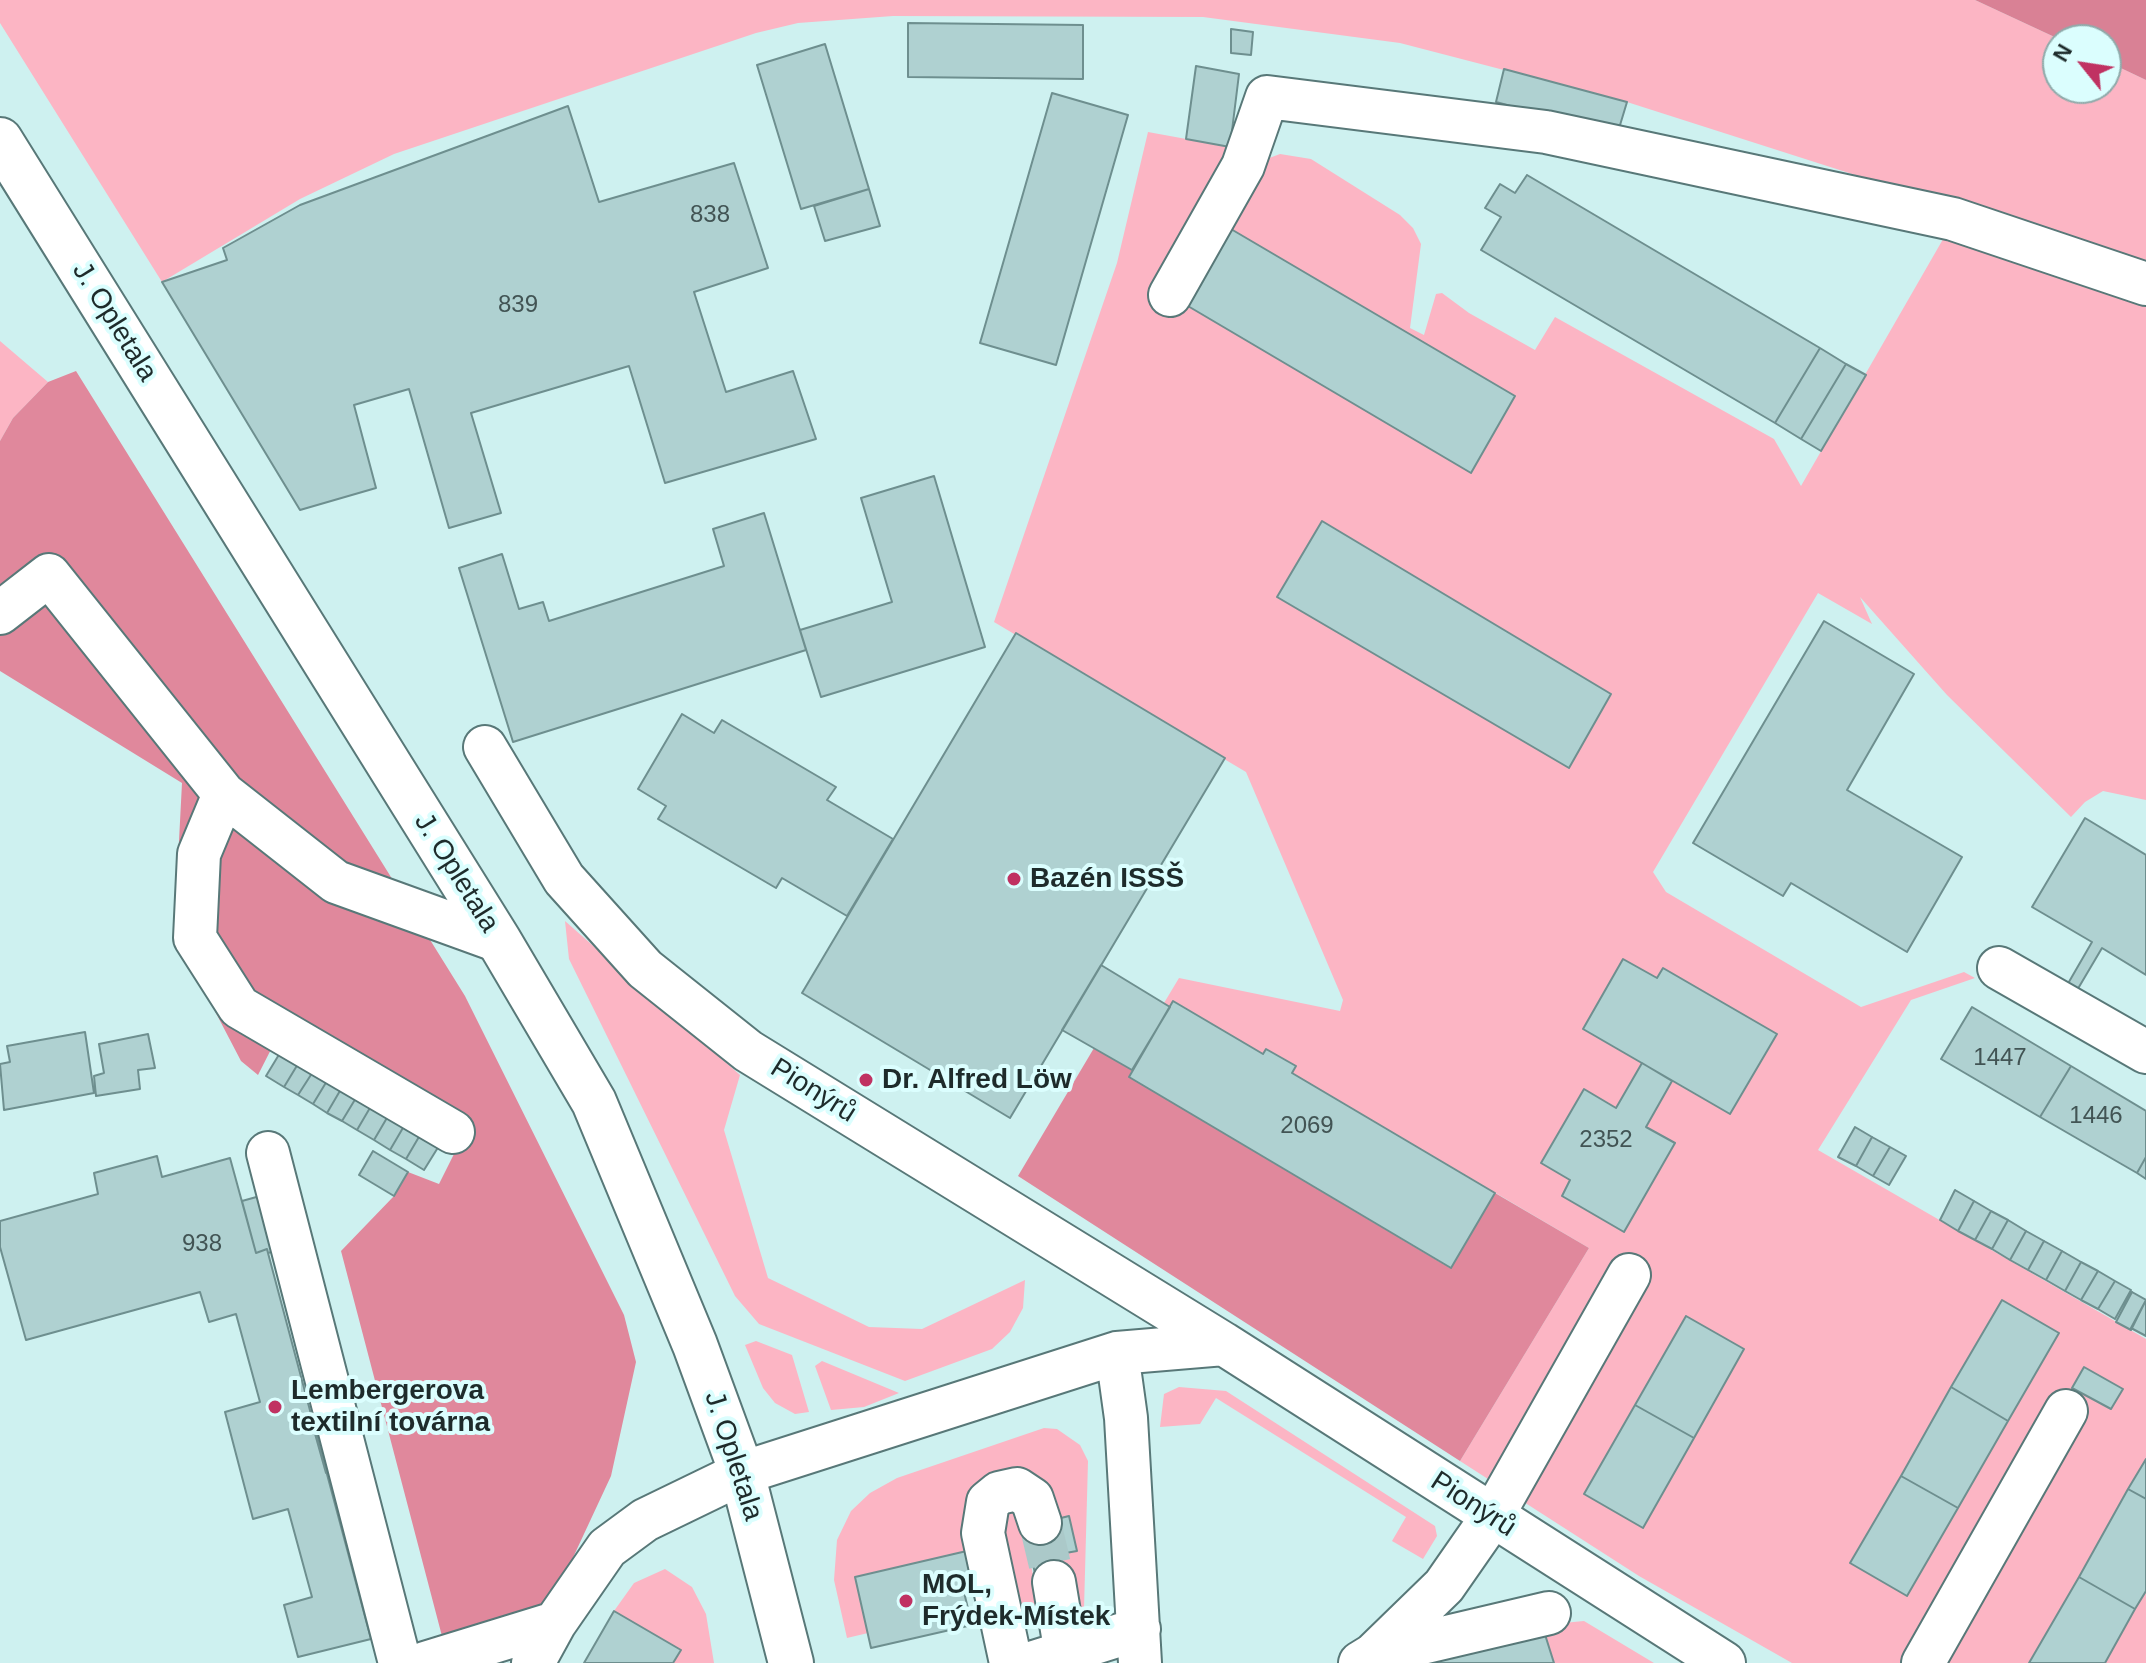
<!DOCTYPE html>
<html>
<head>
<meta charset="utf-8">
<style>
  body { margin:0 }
  #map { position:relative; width:2146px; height:1663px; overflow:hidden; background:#cef1f0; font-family:Arial,sans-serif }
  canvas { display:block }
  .north { position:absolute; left:2042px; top:24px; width:80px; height:80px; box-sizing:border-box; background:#dbfefe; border:2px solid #8faaaa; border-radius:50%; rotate:300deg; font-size:22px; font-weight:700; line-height:32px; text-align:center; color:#1e2b2b }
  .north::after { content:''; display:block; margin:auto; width:28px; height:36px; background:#c03262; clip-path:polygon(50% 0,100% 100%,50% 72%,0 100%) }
</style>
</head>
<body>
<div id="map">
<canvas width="2146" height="1663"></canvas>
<div class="north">N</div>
</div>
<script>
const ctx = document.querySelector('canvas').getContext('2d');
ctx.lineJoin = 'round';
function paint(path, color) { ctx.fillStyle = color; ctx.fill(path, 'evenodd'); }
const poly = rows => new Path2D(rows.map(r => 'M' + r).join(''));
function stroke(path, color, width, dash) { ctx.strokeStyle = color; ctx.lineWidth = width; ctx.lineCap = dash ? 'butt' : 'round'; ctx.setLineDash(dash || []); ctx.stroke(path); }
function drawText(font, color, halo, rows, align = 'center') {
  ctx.font = font + ' Arial,sans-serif'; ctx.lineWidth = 8; ctx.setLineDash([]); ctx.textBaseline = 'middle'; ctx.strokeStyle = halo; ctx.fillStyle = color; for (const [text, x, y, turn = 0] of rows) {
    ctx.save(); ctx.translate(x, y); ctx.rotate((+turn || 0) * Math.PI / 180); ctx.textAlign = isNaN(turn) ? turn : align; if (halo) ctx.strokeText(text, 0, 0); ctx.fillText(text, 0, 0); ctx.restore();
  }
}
paint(poly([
  [0,0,1975,0,2061,40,2058,40,2058,88,2106,88,2106,61,2146,80,2146,268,1627,102,1400,43,1203,17,893,16,798,23,756,33,394,154,300,199,162,282,0,23],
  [1148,132,1230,147,1264,160,1280,154,1311,159,1400,215,1413,228,1421,244,1410,328,1424,335,1436,294,1442,293,1469,313,1535,350,1555,317,1774,439,1801,486,1946,234,2146,298,2146,800,2103,791,2085,802,2071,817,1947,695,1860,597,1872,624,1818,593,1653,872,1666,892,1861,1007,1964,972,1975,978,1911,1000,1818,1150,2146,1339,2146,1663,1792,1663,1639,1576,1460,1461,1589,1248,1292,1073,1296,1066,1266,1049,1263,1054,1174,1001,1170,1007,1164,1003,1179,978,1340,1011,1343,1000,1246,772,994,622,1117,263],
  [1220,222,1469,371,1471,473,1177,299],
  [0,341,48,382,13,418,0,441],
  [565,921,740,1075,724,1130,768,1278,869,1327,922,1329,1025,1280,1023,1308,1010,1332,992,1349,905,1381,759,1324,735,1296,569,959],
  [756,1341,792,1355,809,1412,795,1414,775,1403,763,1388,745,1345],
  [822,1361,899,1393,864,1407,831,1410,815,1366],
  [1179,1387,1226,1391,1435,1526,1437,1536,1423,1559,1392,1541,1406,1517,1216,1398,1200,1424,1160,1427,1164,1394],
  [1044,1428,1057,1429,1080,1445,1088,1461,1084,1609,1074,1612,1060,1554,1077,1550,1068,1516,1024,1527,1041,1618,1017,1625,971,1550,856,1577,868,1633,847,1638,834,1580,837,1540,851,1511,870,1493,897,1478],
  [665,1569,692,1587,706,1614,714,1663,673,1663,680,1650,614,1611,634,1583],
  [1584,1621,1654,1663,1554,1663,1542,1625]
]), '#fcb5c4');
paint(poly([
  [76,371,465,996,624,1315,636,1362,611,1476,549,1609,443,1640,341,1251,394,1196,408,1172,439,1184,471,1120,288,1016,258,1075,241,1061,183,950,178,860,182,783,0,671,0,441,13,418,48,382],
  [1094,1048,1132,1070,1129,1077,1450,1268,1495,1193,1589,1248,1460,1461,1018,1176]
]), '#e0889c');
paint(poly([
  [1975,0,2146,0,2146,80,2106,61,2106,40,2061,40]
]), '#d98195');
const building = poly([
  [908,23,1083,25,1083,79,908,77,908,23],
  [1231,29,1253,32,1251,55,1231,53,1231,29],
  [825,44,869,189,801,209,757,65,825,44],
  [1196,66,1239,74,1230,147,1186,139,1196,66],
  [1504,69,1627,102,1617,135,1496,102,1504,69],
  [1052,93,1128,115,1056,365,980,343,1052,93],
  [568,106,599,202,734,163,768,268,694,292,726,392,793,371,816,439,665,483,629,366,471,413,501,513,449,528,409,389,354,405,376,488,300,510,162,282,227,260,223,248,300,205,568,106],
  [1527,175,1820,348,1775,423,1481,250,1501,217,1485,208,1500,184,1515,193,1527,175],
  [869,189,880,226,825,241,814,206,869,189],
  [1219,222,1515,396,1471,473,1176,299,1219,222],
  [1820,348,1846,364,1801,439,1775,423,1820,348],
  [1846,364,1866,375,1821,451,1801,439,1846,364],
  [934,476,985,647,821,697,800,630,892,602,861,498,934,476],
  [764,513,806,650,513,742,459,568,502,554,519,609,543,602,549,621,724,566,713,529,764,513],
  [1322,521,1611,694,1569,768,1277,597,1322,521],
  [1824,621,1914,674,1847,790,1962,857,1907,952,1791,883,1783,896,1693,843,1824,621],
  [1016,633,1225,758,1158,870,1162,873,1153,887,1149,885,1010,1118,802,993,1016,633],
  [682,714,714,733,722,720,836,787,827,800,893,839,847,916,782,878,776,888,658,819,666,806,638,789,682,714],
  [2085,818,2146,855,2146,975,2102,948,2076,992,2066,987,2092,942,2032,907,2085,818],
  [1623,959,1657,978,1663,968,1777,1034,1730,1114,1583,1029,1623,959],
  [1101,965,1170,1007,1132,1070,1062,1030,1101,965],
  [1173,1001,1263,1054,1266,1049,1296,1066,1292,1073,1495,1193,1451,1268,1129,1077,1173,1001],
  [1972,1007,2071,1066,2040,1117,1941,1059,1972,1007],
  [85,1032,94,1093,4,1110,0,1064,10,1062,7,1046,85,1032],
  [148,1034,155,1068,138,1070,140,1089,96,1096,94,1076,104,1073,99,1044,148,1034],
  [283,1048,301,1059,284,1087,266,1076,283,1048],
  [301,1059,316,1067,298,1095,284,1087,301,1059],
  [1642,1063,1672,1081,1646,1127,1675,1143,1624,1232,1562,1196,1570,1180,1541,1163,1584,1089,1616,1108,1642,1063],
  [2071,1066,2146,1111,2146,1157,2137,1173,2040,1117,2071,1066],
  [316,1067,330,1076,313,1104,298,1095,316,1067],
  [330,1076,344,1084,327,1113,313,1104,330,1076],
  [344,1084,359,1093,342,1121,327,1113,344,1084],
  [359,1093,374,1101,357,1130,342,1121,359,1093],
  [374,1101,391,1111,374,1140,357,1130,374,1101],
  [391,1111,407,1121,390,1150,374,1140,391,1111],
  [407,1121,423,1130,406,1159,390,1150,407,1121],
  [1855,1127,1872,1137,1856,1166,1838,1157,1855,1127],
  [423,1130,442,1141,424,1170,406,1159,423,1130],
  [1872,1137,1890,1147,1873,1176,1856,1166,1872,1137],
  [1890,1147,1906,1156,1889,1185,1873,1176,1890,1147],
  [373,1151,408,1172,394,1196,359,1175,373,1151],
  [157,1156,162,1177,230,1158,256,1253,267,1249,268,1253,371,1639,298,1657,284,1605,312,1597,288,1509,253,1519,225,1412,260,1402,236,1314,209,1322,200,1292,26,1340,0,1247,0,1221,98,1194,94,1173,157,1156],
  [2146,1157,2146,1179,2137,1173,2146,1157],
  [1955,1190,1974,1201,1958,1231,1940,1220,1955,1190],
  [260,1196,275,1251,268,1253,267,1249,256,1253,242,1201,260,1196],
  [1974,1201,1991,1211,1975,1240,1958,1231,1974,1201],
  [1991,1211,2008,1220,1992,1249,1975,1240,1991,1211],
  [2008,1220,2026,1231,2010,1260,1992,1249,2008,1220],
  [2026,1231,2044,1241,2028,1270,2010,1260,2026,1231],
  [2044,1241,2062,1251,2046,1280,2028,1270,2044,1241],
  [2062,1251,2081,1262,2065,1291,2046,1280,2062,1251],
  [2081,1262,2098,1271,2081,1300,2065,1291,2081,1262],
  [2098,1271,2115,1281,2098,1309,2081,1300,2098,1271],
  [2115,1281,2131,1290,2115,1319,2098,1309,2115,1281],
  [2132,1292,2146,1300,2131,1330,2116,1322,2132,1292],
  [2002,1300,2059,1333,2008,1421,1951,1387,2002,1300],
  [2146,1300,2146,1336,2131,1328,2146,1300],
  [1686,1316,1744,1349,1694,1438,1635,1405,1686,1316],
  [2084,1367,2123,1389,2111,1409,2072,1388,2084,1367],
  [1951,1387,2008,1421,1958,1508,1901,1476,1951,1387],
  [1635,1405,1694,1438,1643,1528,1584,1494,1635,1405],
  [324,1421,337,1471,326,1473,312,1423,324,1421],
  [2146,1459,2146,1499,2128,1489,2146,1459],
  [1901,1476,1958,1508,1907,1596,1850,1563,1901,1476],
  [2128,1489,2146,1499,2146,1591,2135,1609,2079,1577,2128,1489],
  [1069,1516,1077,1551,1060,1554,1066,1579,1038,1586,1024,1527,1069,1516],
  [971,1550,978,1585,963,1588,972,1625,871,1648,855,1577,971,1550],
  [2079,1577,2135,1609,2105,1663,2029,1663,2079,1577],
  [614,1611,681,1650,673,1663,584,1663,614,1611],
  [1542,1625,1554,1663,1422,1663,1542,1625]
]);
paint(building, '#afd1d1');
stroke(building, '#6e8f8f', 2);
stroke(poly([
  [1040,1523,1054,1582]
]), '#abc9c9', 42, [42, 21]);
const minor = poly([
  [1170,295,1243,166,1267,97,1546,132,1953,219,2146,284],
  [0,613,49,575,224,794,336,882,499,941],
  [485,747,564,879,645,969,748,1051,1224,1344],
  [224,794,199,854,195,938,239,1007,453,1132],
  [1999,968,2146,1052],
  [268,1153,400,1663],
  [1117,1353,1126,1418,1140,1663],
  [1054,1582,1066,1654],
  [1375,1654,1549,1613],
  [425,1663,555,1623],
  [533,1663,555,1623,607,1548,645,1520,742,1473,1117,1353,1224,1344,1724,1663],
  [1011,1663,983,1533,988,1502,999,1493,1017,1489,1032,1499,1040,1523],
  [1031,1663,1139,1629],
  [1360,1663,1373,1655,1444,1586,1492,1517,1629,1275],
  [1923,1663,2066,1411]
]);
const major = poly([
  [0,140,499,941,594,1102,695,1345,742,1473,791,1663]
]);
stroke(minor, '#587878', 46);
stroke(major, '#587878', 48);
stroke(minor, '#fff', 42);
stroke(major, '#fff', 44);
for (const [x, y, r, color] of [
  [1014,879,8,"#c03262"],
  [866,1080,8,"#c03262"],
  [275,1407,8,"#c03262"],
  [906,1601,8,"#c03262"]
]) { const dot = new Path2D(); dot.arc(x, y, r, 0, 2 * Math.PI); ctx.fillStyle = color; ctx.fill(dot); stroke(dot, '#dbfefe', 3); }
drawText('24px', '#425454', null, [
  ["838",710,215],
  ["839",518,305],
  ["1447",2000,1058],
  ["1446",2096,1116],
  ["2069",1307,1126],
  ["2352",1606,1140],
  ["938",202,1244]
]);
drawText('28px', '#1e2b2b', '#dbfefe', [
  ["J. Opletala",114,322,58],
  ["J. Opletala",456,873,58],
  ["Pionýrů",813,1091,32],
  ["J. Opletala",733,1456,72],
  ["Pionýrů",1473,1505,33]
]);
drawText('bold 28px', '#1e2b2b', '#dbfefe', [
  ["Bazén ISSŠ",1030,879],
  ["Dr. Alfred Löw",882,1080],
  ["Lembergerova",291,1391],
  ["textilní továrna",291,1423],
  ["MOL,",922,1585],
  ["Frýdek-Místek",922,1617]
], 'left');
</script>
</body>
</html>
